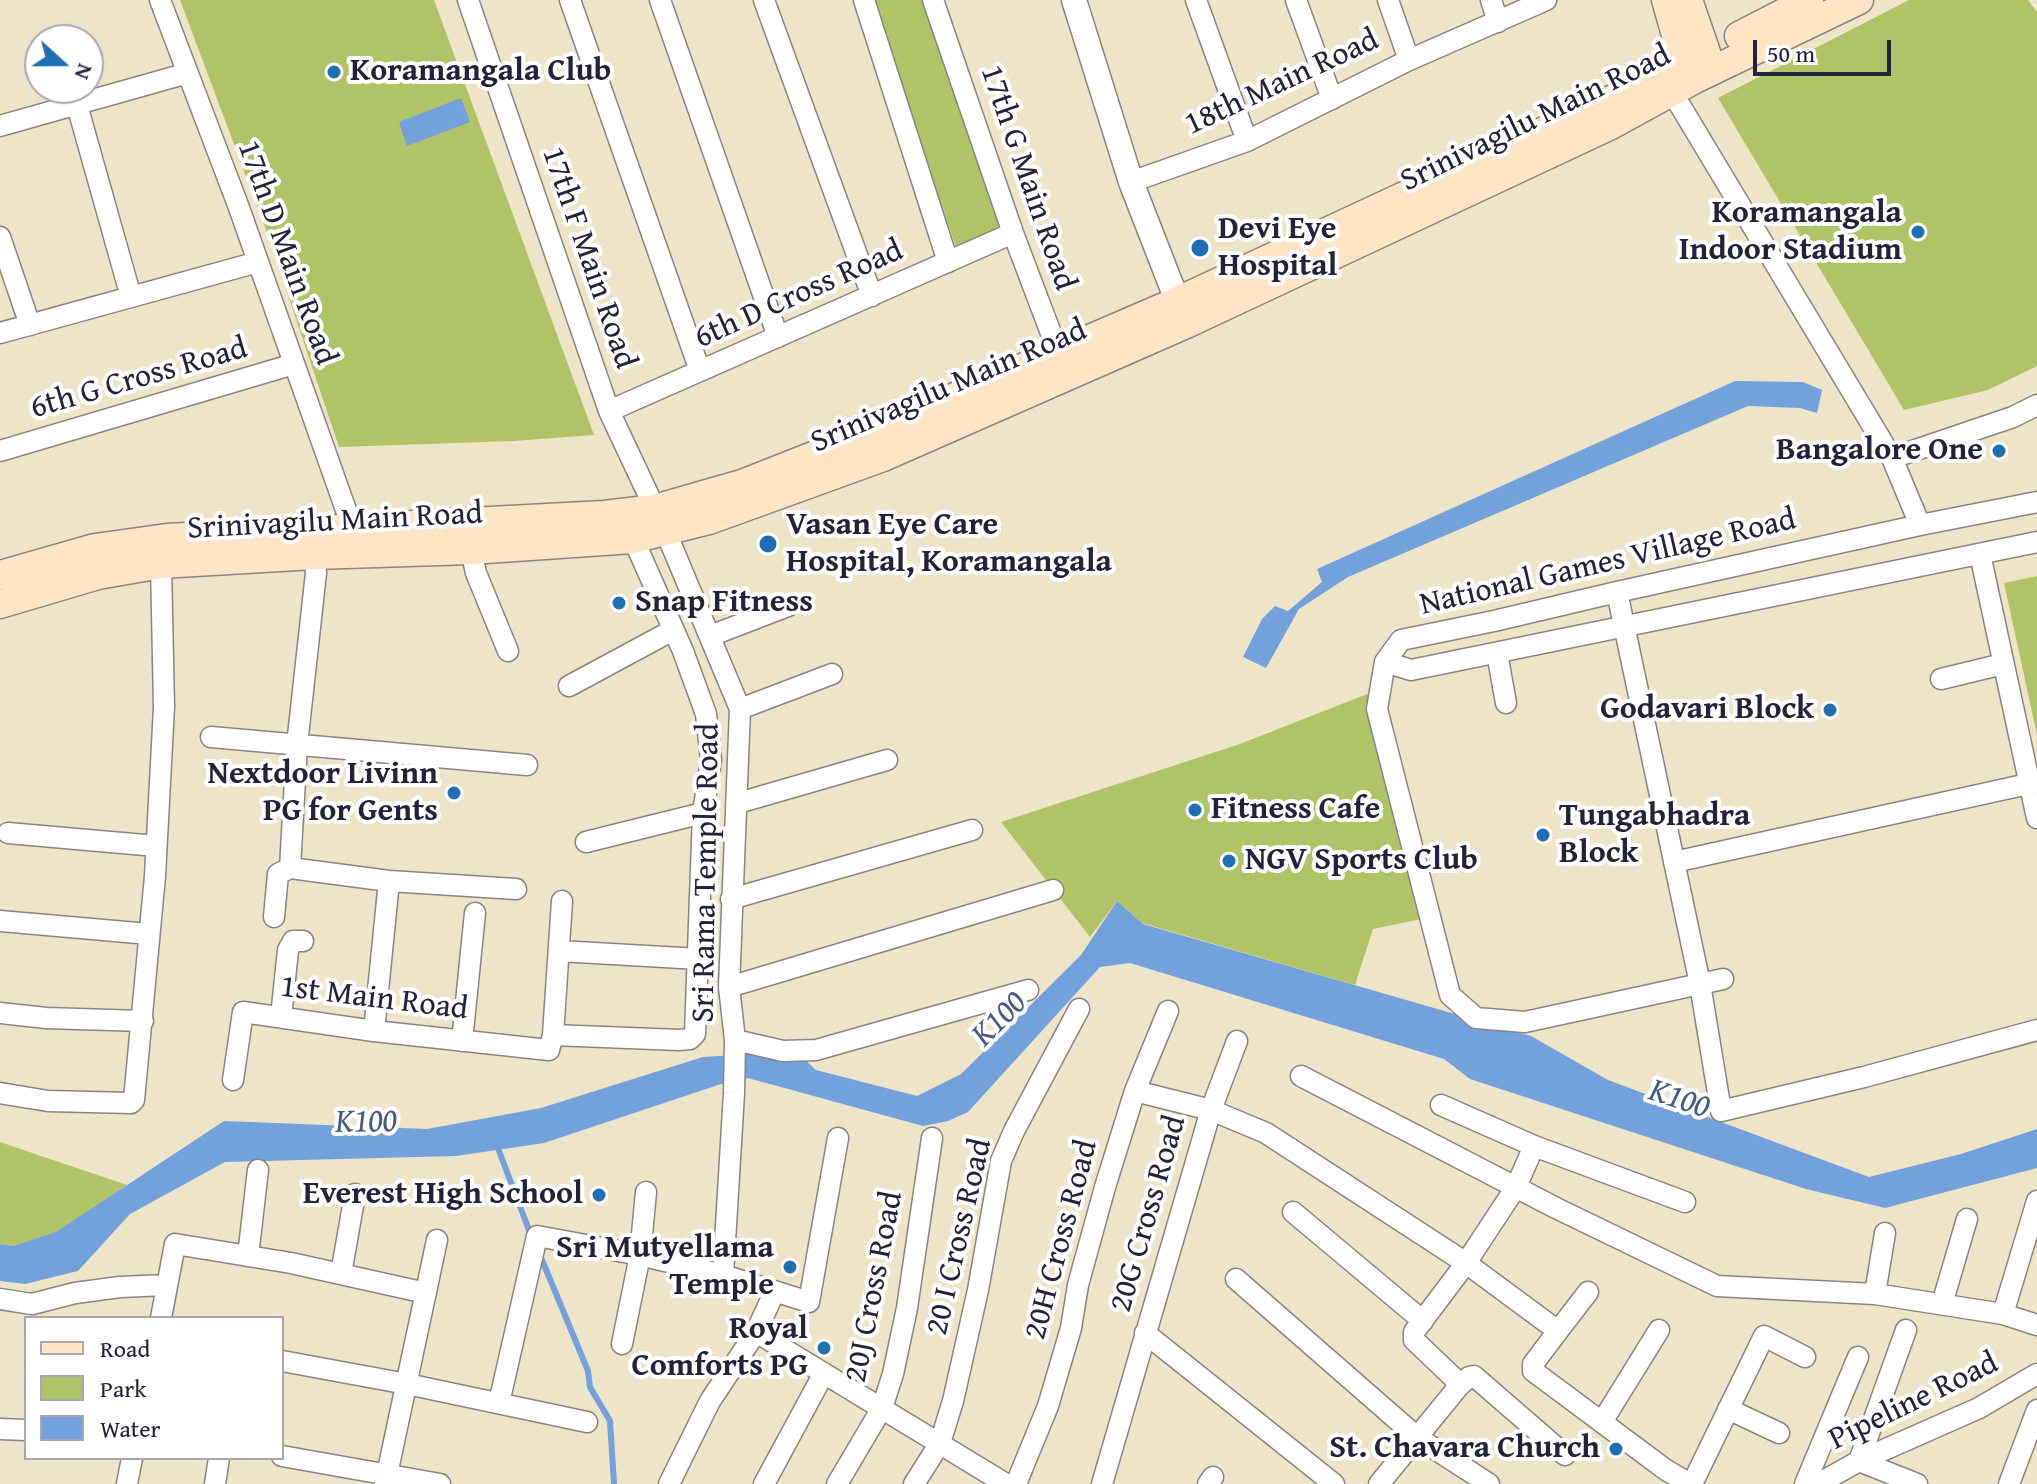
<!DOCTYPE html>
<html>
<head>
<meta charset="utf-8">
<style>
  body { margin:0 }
  #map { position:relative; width:2037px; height:1484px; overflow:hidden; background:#eee5c8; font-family:"Gentium Book Plus",serif }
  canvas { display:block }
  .legend { position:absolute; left:24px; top:1316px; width:260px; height:144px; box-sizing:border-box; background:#fff; border:2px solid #a7a7b1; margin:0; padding:10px 14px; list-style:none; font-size:24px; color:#22223b }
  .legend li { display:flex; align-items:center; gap:16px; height:40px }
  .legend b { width:40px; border:2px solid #a7a7b1 }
  .north { position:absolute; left:24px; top:24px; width:80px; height:80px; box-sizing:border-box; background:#fff; border:2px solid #a7a7b1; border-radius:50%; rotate:111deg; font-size:22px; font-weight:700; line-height:32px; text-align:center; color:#22223b }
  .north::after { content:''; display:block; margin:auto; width:28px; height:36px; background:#1f6fb2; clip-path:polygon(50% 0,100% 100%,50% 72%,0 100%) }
  .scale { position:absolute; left:1753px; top:40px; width:138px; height:36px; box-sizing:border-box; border:4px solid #22223b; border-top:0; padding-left:10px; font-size:24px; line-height:28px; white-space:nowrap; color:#22223b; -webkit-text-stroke:6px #fff; paint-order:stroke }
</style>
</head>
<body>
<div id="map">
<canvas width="2037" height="1484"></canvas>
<ul class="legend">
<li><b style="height:10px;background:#ffe4c6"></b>Road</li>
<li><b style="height:22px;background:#b0c366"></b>Park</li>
<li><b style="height:22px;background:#72a1db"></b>Water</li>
</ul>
<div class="north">N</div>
<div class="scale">50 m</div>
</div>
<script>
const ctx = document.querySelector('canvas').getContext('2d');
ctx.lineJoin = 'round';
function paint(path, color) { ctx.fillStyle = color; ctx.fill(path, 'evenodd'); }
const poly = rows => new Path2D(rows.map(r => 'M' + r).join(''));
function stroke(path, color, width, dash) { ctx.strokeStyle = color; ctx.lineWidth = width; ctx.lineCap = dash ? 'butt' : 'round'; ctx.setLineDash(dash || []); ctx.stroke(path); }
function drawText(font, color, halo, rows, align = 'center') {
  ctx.font = font + ' "Gentium Book Plus",serif'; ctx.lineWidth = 8; ctx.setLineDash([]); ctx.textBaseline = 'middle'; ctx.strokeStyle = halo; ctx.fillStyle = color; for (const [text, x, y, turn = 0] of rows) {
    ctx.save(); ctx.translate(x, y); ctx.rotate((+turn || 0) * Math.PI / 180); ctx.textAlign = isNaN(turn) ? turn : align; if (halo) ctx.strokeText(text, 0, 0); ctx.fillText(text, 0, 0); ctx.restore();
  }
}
paint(poly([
  [180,0,434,0,594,435,513,441,339,447,265,227],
  [871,0,923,0,1002,231,956,247],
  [1909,0,2028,0,2037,12,2037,366,1988,390,1904,410,1718,98],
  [2037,576,2037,735,2004,583],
  [1380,689,1441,915,1373,929,1355,985,1142,923,1117,901,1090,937,1001,822,1240,744],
  [0,1142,127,1185,56,1233,13,1246,0,1244]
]), '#b0c366');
paint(poly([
  [461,98,470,122,407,146,399,122],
  [1735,381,1803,382,1822,390,1817,413,1800,408,1748,406,1348,577,1299,609,1266,668,1243,657,1262,619,1275,606,1288,611,1322,582,1317,569],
  [1117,901,1143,924,1531,1036,1608,1080,1869,1177,1961,1154,2037,1129,2037,1168,1885,1208,1806,1189,1470,1079,1444,1059,1130,963,1100,967,968,1112,948,1121,923,1126,748,1078,718,1085,544,1143,456,1156,225,1162,130,1214,78,1271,25,1284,0,1281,0,1244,13,1246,56,1232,224,1121,427,1129,541,1108,703,1057,750,1054,803,1058,816,1070,917,1096,961,1074,1081,955]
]), '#72a1db');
stroke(poly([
  [496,1143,532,1238],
  [540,1255,588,1371,590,1387,610,1421,614,1484]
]), '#72a1db', 6);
const minor = poly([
  [160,0,238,205,352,527],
  [468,0,609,411,665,530,740,709,729,987,735,1040,734,1093,723,1275],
  [570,0,700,371],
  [660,0,778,337],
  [764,0,872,296],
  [864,0,948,262],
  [933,0,1013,233,1063,365],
  [1196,0,1247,141],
  [1296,0,1332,99],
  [1388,0,1409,60],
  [1491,0,1498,22],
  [1666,82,1892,458,1920,525],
  [77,105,131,297],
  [0,126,188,73],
  [1131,182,1247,141,1409,60,1546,0],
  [0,237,30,325],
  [0,333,258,262],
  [609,411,1013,233],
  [0,451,294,364],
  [1892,458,2013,417,2037,405],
  [471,550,476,573,508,651],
  [1980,554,2037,818],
  [1617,592,1700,984,1525,1022,1476,1018,1450,995,1377,709,1385,662,1401,640,1494,621,1617,592,1920,525,2037,502],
  [710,636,788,606],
  [1497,653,1506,703],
  [1385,662,1411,670,2037,542],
  [1941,679,2003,664],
  [569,686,673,630],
  [740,709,832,674],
  [211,737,527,765],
  [738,803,887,760],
  [8,833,156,846],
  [586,842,703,813],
  [1674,862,2037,782],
  [290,868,297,745,316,573,314,555],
  [731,899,972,830],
  [274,917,278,874,290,868,389,881,516,889],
  [0,921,149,934],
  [559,951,699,959],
  [1723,979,1700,984,1721,1111,1864,1077,2037,1030],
  [729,987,1053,890],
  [0,1013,46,1018,143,1021],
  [281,1017,288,950,293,941,303,941],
  [374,1031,389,881],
  [553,1035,679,1040,690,1039,695,1034,703,813,711,760,706,714,683,651,628,527],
  [735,1040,783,1051,816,1050,1028,990],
  [462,1041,475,913],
  [1301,1076,1556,1208,1717,1286,1875,1294,2003,1314,2037,1325],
  [233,1080,243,1012,374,1031,549,1050,553,1035,562,901],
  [1135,1091,1211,1110,1237,1041],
  [0,1093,48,1101,131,1103,134,1100,155,876,164,707,161,564],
  [1441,1105,1534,1146,1685,1202],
  [1293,1212,1423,1321],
  [248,1256,258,1170],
  [341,1274,355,1194],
  [1236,1279,1418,1438,1489,1484],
  [1875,1294,1885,1233],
  [0,1299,32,1304,75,1293,120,1287,166,1285],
  [1942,1304,1967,1219],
  [2003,1314,2037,1201],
  [161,1318,175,1244,291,1263,426,1293],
  [1906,1330,1859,1461,1917,1484],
  [1558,1331,1588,1292],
  [756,1332,1006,1484],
  [1145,1333,1334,1484],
  [622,1344,640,1255,646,1192],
  [282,1361,407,1384,587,1422],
  [1459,1386,1469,1377,1474,1376,1565,1455],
  [499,1403,537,1236,640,1255,723,1275,809,1302,838,1138],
  [1728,1409,1779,1433],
  [1602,1422,1659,1330],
  [0,1429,26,1430],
  [282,1456,440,1484],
  [127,1484,132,1458],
  [215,1484,219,1458],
  [385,1484,437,1240],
  [669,1484,710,1401,756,1332,774,1293],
  [764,1484,824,1373],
  [837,1484,882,1408,893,1374,907,1308,932,1138],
  [914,1484,940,1443,953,1401,978,1290,1001,1161,1014,1131,1079,1009],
  [1016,1484,1048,1406,1071,1328,1078,1285,1105,1187,1135,1091,1168,1011],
  [1102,1484,1211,1110,1266,1133,1466,1263,1558,1331,1533,1364,1533,1371,1666,1470,1690,1484],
  [1208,1484,1213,1477],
  [1379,1484,1459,1386,1459,1383,1414,1340,1414,1332,1466,1263,1516,1187,1534,1146],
  [1692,1484,1764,1336,1805,1357],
  [1805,1484,1858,1357],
  [1818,1484,1859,1461,1979,1408,2037,1374],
  [2009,1484,2037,1410]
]);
const tertiary = poly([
  [1074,0,1131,182,1184,318]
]);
const secondary = poly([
  [1666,0,1679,45,1694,78],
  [1688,0,1712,70],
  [1739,36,1809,0],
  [0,575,95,548,167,538,604,515,655,509,742,484,864,436,1178,301,1637,88,1695,58],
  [0,604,98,575,161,564,314,555,471,550,633,539,709,520,883,457,1186,324,1611,125,1695,79,1859,0]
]);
stroke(minor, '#888482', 23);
stroke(tertiary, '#888482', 27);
stroke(secondary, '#888482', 31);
stroke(minor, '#fff', 20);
stroke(tertiary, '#fff', 24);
stroke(secondary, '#ffe4c6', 28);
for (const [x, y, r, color] of [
  [334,72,8,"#1f6fb2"],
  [1918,232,8,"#1f6fb2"],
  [1200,248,10,"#1f6fb2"],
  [1999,451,8,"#1f6fb2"],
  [768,544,10,"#1f6fb2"],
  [619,603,8,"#1f6fb2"],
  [1830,710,8,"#1f6fb2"],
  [454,793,8,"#1f6fb2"],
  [1195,810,8,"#1f6fb2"],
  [1543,835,8,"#1f6fb2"],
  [1229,861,8,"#1f6fb2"],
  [599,1195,8,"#1f6fb2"],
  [790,1267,8,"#1f6fb2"],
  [824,1348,8,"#1f6fb2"],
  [1616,1449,8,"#1f6fb2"]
]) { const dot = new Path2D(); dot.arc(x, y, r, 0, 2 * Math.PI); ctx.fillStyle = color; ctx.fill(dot); stroke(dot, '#fff', 3); }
drawText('bold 32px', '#22223b', '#fff', [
  ["Koramangala Club",350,72,"left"],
  ["Koramangala",1902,214],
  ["Indoor Stadium",1902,251],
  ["Devi Eye",1218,230,"left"],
  ["Hospital",1218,267,"left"],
  ["Bangalore One",1983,451],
  ["Vasan Eye Care",786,526,"left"],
  ["Hospital, Koramangala",786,563,"left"],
  ["Snap Fitness",635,603,"left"],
  ["Godavari Block",1814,710],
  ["Nextdoor Livinn",438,775],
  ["PG for Gents",438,812],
  ["Fitness Cafe",1211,810,"left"],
  ["Tungabhadra",1559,817,"left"],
  ["Block",1559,854,"left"],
  ["NGV Sports Club",1245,861,"left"],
  ["Everest High School",583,1195],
  ["Sri Mutyellama",774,1249],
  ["Temple",774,1286],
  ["Royal",808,1330],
  ["Comforts PG",808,1367],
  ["St. Chavara Church",1600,1449]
], 'right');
drawText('32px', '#22223b', '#fff', [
  ["18th Main Road",1282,83,-25],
  ["Srinivagilu Main Road",1536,119,-26],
  ["17th G Main Road",1027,178,71],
  ["17th D Main Road",286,253,70],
  ["17th F Main Road",588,258,71],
  ["6th D Cross Road",799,295,-24],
  ["6th G Cross Road",139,379,-16],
  ["Srinivagilu Main Road",949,387,-23],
  ["Srinivagilu Main Road",335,522,-3],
  ["National Games Village Road",1608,563,-13],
  ["Sri Rama Temple Road",707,873,-89],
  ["1st Main Road",374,999,7],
  ["20G Cross Road",1149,1214,-74],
  ["20 I Cross Road",960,1237,-77],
  ["20H Cross Road",1062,1240,-75],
  ["20J Cross Road",875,1287,-79],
  ["Pipeline Road",1914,1402,-26]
]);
drawText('italic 34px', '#465b83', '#fff', [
  ["K100",1000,1020,-45],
  ["K100",1679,1100,18],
  ["K100",366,1123,-1]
]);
</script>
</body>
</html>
